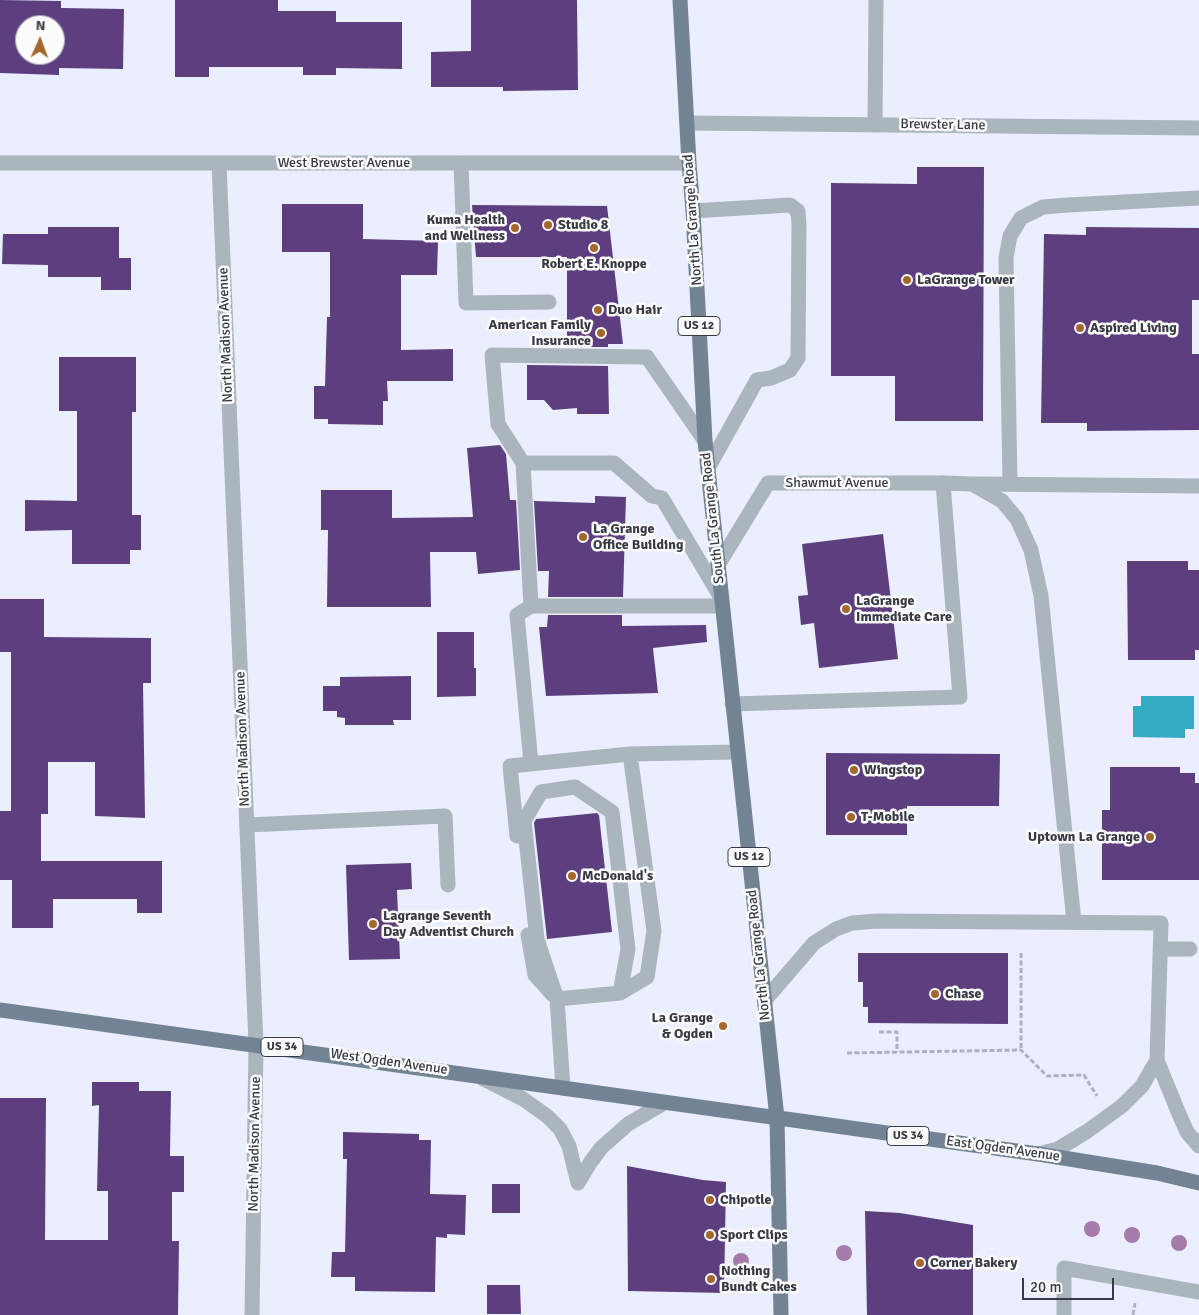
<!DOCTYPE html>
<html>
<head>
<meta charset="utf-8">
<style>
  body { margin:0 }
  #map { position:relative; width:1199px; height:1315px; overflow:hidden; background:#eaeefe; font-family:Signika,sans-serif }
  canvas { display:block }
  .north { position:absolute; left:15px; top:15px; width:50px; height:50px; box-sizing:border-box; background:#fcfcfc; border:1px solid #aeafb3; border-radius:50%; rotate:2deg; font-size:14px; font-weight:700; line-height:20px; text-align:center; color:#383b45 }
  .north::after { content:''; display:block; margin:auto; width:18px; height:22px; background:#a4672c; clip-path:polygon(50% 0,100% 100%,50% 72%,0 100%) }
  .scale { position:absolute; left:1022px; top:1278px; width:92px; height:22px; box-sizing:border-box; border:2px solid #383b45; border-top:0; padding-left:6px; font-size:15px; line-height:18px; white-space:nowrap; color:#383b45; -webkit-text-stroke:4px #fcfcfc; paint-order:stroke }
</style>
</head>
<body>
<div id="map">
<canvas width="1199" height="1315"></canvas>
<div class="north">N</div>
<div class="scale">20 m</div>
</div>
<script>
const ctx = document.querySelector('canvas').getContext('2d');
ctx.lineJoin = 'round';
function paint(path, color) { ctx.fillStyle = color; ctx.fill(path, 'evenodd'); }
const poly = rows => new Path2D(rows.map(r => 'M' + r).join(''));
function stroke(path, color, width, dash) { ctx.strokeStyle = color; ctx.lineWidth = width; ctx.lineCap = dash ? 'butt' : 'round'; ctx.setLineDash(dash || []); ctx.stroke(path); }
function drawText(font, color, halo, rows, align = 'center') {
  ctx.font = font + ' Signika,sans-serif'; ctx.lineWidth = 5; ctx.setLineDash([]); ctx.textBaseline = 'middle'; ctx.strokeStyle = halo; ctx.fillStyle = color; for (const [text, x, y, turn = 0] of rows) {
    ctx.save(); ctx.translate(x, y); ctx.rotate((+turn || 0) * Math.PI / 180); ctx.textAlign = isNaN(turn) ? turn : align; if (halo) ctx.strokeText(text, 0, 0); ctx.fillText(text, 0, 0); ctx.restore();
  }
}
paint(poly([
  [1141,696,1194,696,1194,729,1185,729,1185,738,1133,737,1133,706,1141,706]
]), '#34aac3');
paint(poly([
  [0,0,61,1,61,8,124,9,123,69,59,68,59,75,0,73],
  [25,25,55,25,55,55,25,55],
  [175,0,278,0,278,11,336,11,336,22,402,22,402,69,336,68,336,75,303,75,303,67,209,67,209,77,175,77],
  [471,0,577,0,578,90,503,91,503,87,431,87,431,52,471,51],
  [917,167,984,167,983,421,895,421,895,376,831,376,831,183,917,184],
  [282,204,363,204,363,239,438,241,437,275,401,275,401,350,453,349,453,381,387,381,388,401,383,401,383,425,328,424,328,419,314,419,314,386,325,386,327,317,330,317,330,252,282,252],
  [472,205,607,206,623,344,608,344,608,347,567,347,567,257,476,257],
  [48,227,119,227,119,258,131,258,131,290,101,290,101,277,48,277,48,265,2,264,3,234,48,234],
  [1086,227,1199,228,1199,300,1192,300,1192,354,1199,354,1199,430,1087,431,1087,423,1041,423,1044,234,1086,235],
  [59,357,136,357,136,412,132,412,132,515,141,515,141,550,130,550,130,564,72,564,72,530,25,531,25,500,77,501,77,411,59,411],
  [527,365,608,366,609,414,577,414,577,408,553,410,544,400,527,400],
  [500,445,506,454,510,500,516,500,520,570,478,574,476,552,430,552,431,607,327,607,328,530,321,530,321,490,392,490,392,518,473,517,467,448],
  [595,496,626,497,623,597,548,597,549,571,538,571,534,501,595,503],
  [883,534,898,659,819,668,814,623,801,625,798,596,808,595,802,544],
  [1127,561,1188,561,1188,570,1199,570,1199,650,1195,650,1195,660,1128,660],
  [0,599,44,599,44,637,151,638,151,683,143,683,145,818,95,816,95,762,48,762,48,814,41,814,41,861,162,861,162,913,137,913,137,899,53,899,53,928,12,928,12,880,0,880,0,811,11,811,11,652,0,652],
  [548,615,622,615,622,626,706,625,707,642,653,648,658,693,546,696,539,627,547,627],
  [437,632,474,632,474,668,476,668,476,696,437,697],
  [411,676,411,720,393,720,394,725,345,725,345,718,337,717,337,711,323,711,323,686,340,686,340,677],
  [826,753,1000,754,999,806,907,806,907,835,826,835],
  [1110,767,1180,767,1180,773,1195,773,1195,783,1199,783,1199,880,1102,880,1102,810,1110,810],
  [597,813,599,815,612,932,547,939,534,823,536,819],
  [411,863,412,889,397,890,400,959,349,960,346,865],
  [858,953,1008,953,1008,1024,868,1023,868,1007,863,1007,863,982,858,982],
  [92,1082,139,1082,139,1091,171,1091,170,1156,184,1156,184,1192,172,1192,172,1241,179,1241,178,1315,0,1315,0,1098,46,1098,45,1240,108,1240,108,1191,97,1191,99,1105,92,1106],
  [343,1132,419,1134,419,1140,431,1140,430,1194,466,1195,465,1235,447,1234,447,1238,436,1237,435,1292,355,1291,355,1277,331,1277,332,1252,345,1252,347,1159,343,1159],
  [627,1166,703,1180,726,1182,724,1293,628,1291],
  [492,1184,520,1184,520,1213,492,1213],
  [865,1211,900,1213,973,1225,973,1315,867,1315],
  [487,1285,520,1285,521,1314,487,1314]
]), '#5d3f80');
stroke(poly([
  [1021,953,1021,1050],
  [879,1032,897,1032,897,1052],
  [847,1053,1021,1050,1047,1076,1084,1075,1097,1096],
  [1133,1315,1135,1303]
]), '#aeb2c0', 3, [5, 2.5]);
stroke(poly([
  [875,125,876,0],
  [461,163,466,303,549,302],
  [693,211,790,205,798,211,799,225,798,358,790,370,771,378,757,380,708,468],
  [705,441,647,357,492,355,498,424,523,463,614,463,652,496,662,498,720,596],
  [523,463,531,606],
  [974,484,1199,486],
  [1010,484,1006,258,1010,236,1021,218,1043,207,1068,205,1199,198],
  [732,704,960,697,943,483,972,484,1002,501,1017,519,1031,550,1041,596,1074,922],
  [531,763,517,615,531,606,722,606],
  [247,825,445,816,448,885],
  [517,836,510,766,630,754,737,752],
  [528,935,535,975,553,995],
  [1161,949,1190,949],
  [557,999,620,993,647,977,654,931,630,754],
  [765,1000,814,943,836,929,852,923,877,921,1161,923,1157,1060,1179,1114,1187,1132,1199,1146],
  [482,1078,523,1099,547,1116,560,1129,569,1146,578,1183],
  [563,1088,557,999,537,939,524,821,541,792,575,787,612,812,628,949,620,993],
  [1038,1154,1058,1149,1086,1132,1122,1106,1142,1086,1157,1060],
  [578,1183,590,1163,601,1148,628,1124,664,1103],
  [1064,1315,1064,1268,1199,1292]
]), '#abb5be', 15);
stroke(poly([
  [687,123,1199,128],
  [0,163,689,163],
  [219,164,256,1044,252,1315],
  [718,565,768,483,943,483]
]), '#abb5be', 15);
stroke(poly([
  [680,0,689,163,693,211,705,441,777,1118,781,1315],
  [0,1010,1038,1154,1157,1173,1199,1183]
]), '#728494', 15);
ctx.fillStyle = '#a57ca9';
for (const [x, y] of [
  [1092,1229],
  [1132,1235],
  [1179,1243],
  [844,1253],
  [741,1261]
]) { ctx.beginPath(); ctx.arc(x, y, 8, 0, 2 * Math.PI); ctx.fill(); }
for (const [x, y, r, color] of [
  [548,225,5,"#a4672c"],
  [515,228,5,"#a4672c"],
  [594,248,5,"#a4672c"],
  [907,280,5,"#a4672c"],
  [598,310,5,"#a4672c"],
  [1080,328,5,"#a4672c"],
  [601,333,5,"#a4672c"],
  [583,537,5,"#a4672c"],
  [846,609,5,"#a4672c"],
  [854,770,5,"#a4672c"],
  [851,817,5,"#a4672c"],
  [1150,837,5,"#a4672c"],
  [572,876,5,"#a4672c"],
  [373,924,5,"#a4672c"],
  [935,994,5,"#a4672c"],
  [723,1026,5,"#a4672c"],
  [710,1200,5,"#a4672c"],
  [710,1235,5,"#a4672c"],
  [920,1263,5,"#a4672c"],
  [711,1279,5,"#a4672c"]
]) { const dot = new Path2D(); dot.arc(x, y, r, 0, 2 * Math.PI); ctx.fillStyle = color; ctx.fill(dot); stroke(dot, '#fcfcfc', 2); }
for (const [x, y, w] of [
  [699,326,42],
  [749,857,42],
  [282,1047,42],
  [908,1136,42]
]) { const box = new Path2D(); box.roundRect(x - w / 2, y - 9.5, w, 19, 4); ctx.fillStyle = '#fcfcfc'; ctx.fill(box); stroke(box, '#383b45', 1); }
drawText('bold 12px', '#383b45', null, [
  ["US 12",699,326],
  ["US 12",749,857],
  ["US 34",282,1047],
  ["US 34",908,1136]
]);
drawText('14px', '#383b45', '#fcfcfc', [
  ["Brewster Lane",943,125,1],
  ["West Brewster Avenue",344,163],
  ["North La Grange Road",693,220,-94],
  ["North Madison Avenue",226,335,-92],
  ["Shawmut Avenue",837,483],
  ["South La Grange Road",713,518,-96],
  ["North Madison Avenue",243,739,-92],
  ["North La Grange Road",759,955,-96],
  ["West Ogden Avenue",389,1062,8],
  ["North Madison Avenue",255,1144,-89],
  ["East Ogden Avenue",1003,1149,8]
]);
drawText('bold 14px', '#383b45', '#fcfcfc', [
  ["Kuma Health",505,220,"right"],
  ["and Wellness",505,236,"right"],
  ["Studio 8",558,225],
  ["Robert E. Knoppe",594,264,"center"],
  ["LaGrange Tower",917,280],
  ["Duo Hair",608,310],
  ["American Family",591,325,"right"],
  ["Insurance",591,341,"right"],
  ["Aspired Living",1090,328],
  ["La Grange",593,529],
  ["Office Building",593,545],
  ["LaGrange",856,601],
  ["Immediate Care",856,617],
  ["Wingstop",864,770],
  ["T-Mobile",861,817],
  ["Uptown La Grange",1140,837,"right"],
  ["McDonald's",582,876],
  ["Lagrange Seventh",383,916],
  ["Day Adventist Church",383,932],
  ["Chase",945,994],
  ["La Grange",713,1018,"right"],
  ["& Ogden",713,1034,"right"],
  ["Chipotle",720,1200],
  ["Sport Clips",720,1235],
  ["Corner Bakery",930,1263],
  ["Nothing",721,1271],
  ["Bundt Cakes",721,1287]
], 'left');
</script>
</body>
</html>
